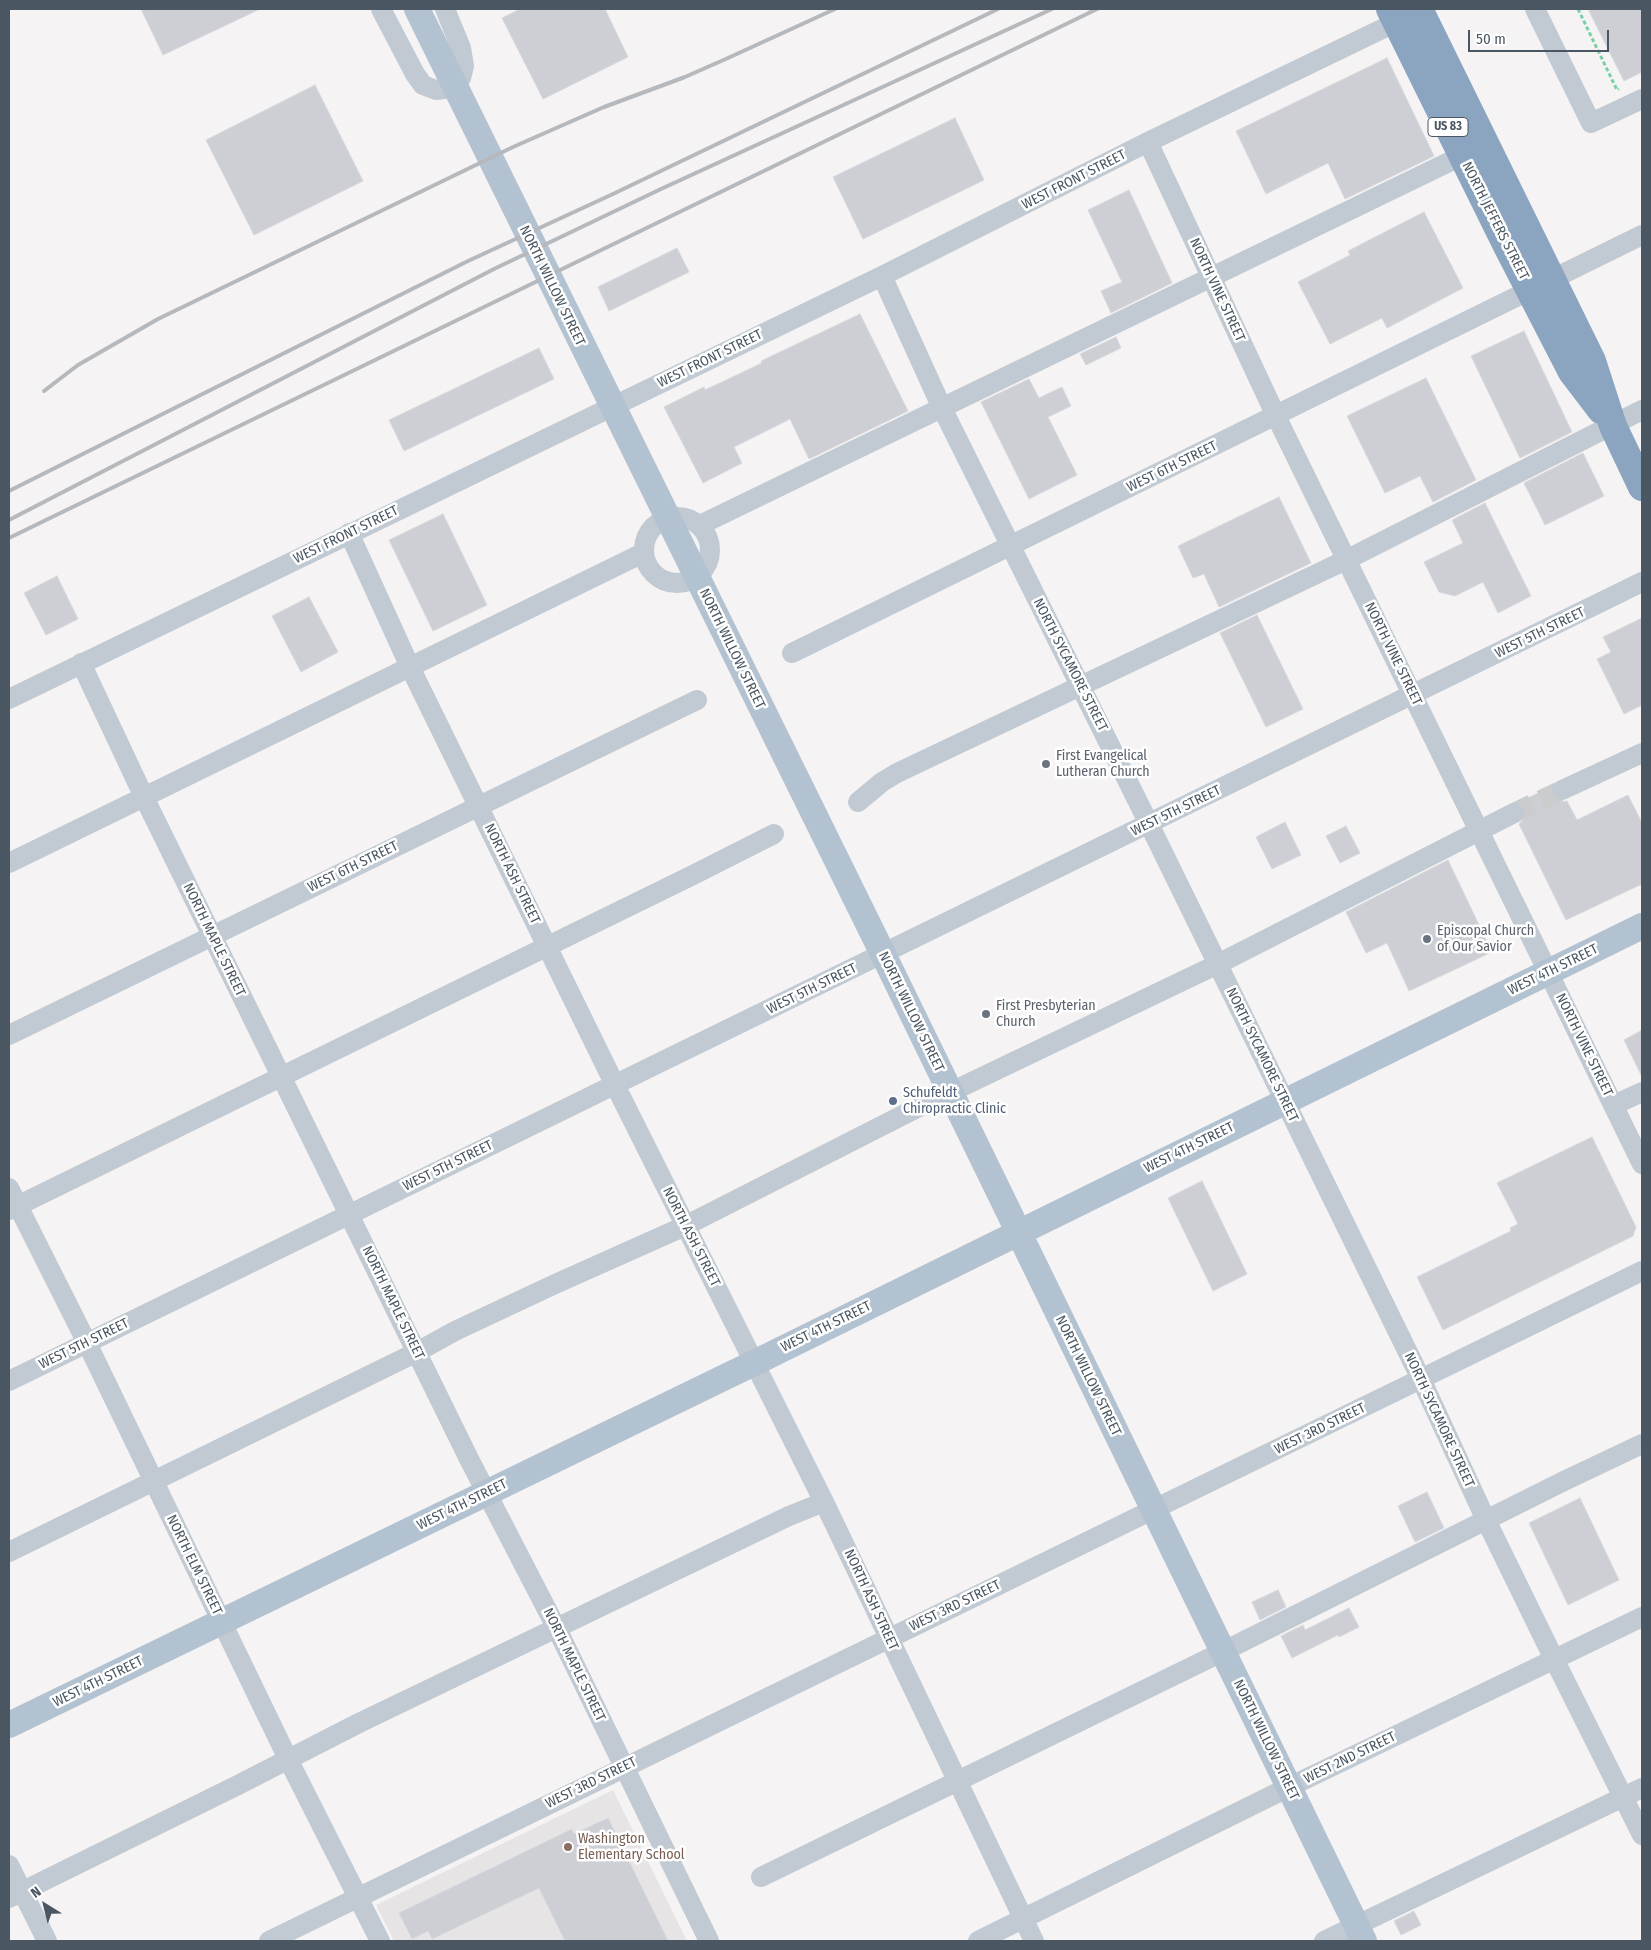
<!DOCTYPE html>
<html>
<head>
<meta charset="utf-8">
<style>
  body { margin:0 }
  #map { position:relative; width:1651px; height:1950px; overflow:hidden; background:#f5f3f3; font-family:"Fira Sans Condensed",sans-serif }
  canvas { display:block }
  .frame { position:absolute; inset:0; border:10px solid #4a5661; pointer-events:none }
  .north { position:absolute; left:20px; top:1880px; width:50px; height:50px; -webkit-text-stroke:4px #fff; paint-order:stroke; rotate:324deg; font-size:14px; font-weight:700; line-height:20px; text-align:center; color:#4a5661 }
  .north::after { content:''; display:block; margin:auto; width:18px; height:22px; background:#4a5661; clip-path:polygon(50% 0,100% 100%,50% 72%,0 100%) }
  .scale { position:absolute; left:1468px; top:30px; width:141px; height:22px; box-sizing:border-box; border:2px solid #4a5661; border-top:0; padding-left:6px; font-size:15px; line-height:18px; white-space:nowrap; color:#4a5661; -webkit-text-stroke:4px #fff; paint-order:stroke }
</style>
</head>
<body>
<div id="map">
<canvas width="1651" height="1950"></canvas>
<div class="frame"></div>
<div class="north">N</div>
<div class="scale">50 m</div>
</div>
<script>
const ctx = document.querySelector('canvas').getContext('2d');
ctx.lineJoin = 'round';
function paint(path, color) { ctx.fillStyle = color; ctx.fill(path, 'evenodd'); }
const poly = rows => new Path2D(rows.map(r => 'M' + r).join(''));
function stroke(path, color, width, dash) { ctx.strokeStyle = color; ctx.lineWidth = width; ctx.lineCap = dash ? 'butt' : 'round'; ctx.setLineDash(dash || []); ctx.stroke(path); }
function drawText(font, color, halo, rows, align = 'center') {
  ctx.font = font + ' "Fira Sans Condensed",sans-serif'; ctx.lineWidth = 5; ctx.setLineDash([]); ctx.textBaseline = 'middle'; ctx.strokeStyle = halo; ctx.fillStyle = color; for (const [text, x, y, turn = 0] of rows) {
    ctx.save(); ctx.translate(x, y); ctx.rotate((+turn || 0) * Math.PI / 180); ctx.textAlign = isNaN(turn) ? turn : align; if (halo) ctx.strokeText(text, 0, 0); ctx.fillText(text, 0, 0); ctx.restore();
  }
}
paint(poly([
  [613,1790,687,1941,394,1941,376,1905]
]), '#e6e4e5');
const building = poly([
  [141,9,260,9,163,55,141,9],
  [520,9,605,9,628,57,543,99,502,18,520,9],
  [1588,9,1642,9,1642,72,1624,81,1588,9],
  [1387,58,1434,156,1345,199,1328,163,1266,194,1236,131,1387,58],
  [315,85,363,181,254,235,206,140,315,85],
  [955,118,984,180,863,239,833,177,955,118],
  [1129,190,1172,283,1111,313,1101,291,1122,282,1088,210,1129,190],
  [1424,212,1463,288,1387,328,1382,318,1330,344,1298,282,1350,255,1348,251,1424,212],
  [677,248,689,272,609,311,598,287,677,248],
  [860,314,908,411,809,459,790,419,734,447,742,463,703,483,664,407,704,387,705,390,762,363,761,361,860,314],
  [1524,331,1572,432,1520,458,1471,356,1524,331],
  [1116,337,1121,348,1086,365,1080,354,1116,337],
  [539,348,554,379,404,451,389,420,539,348],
  [1426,378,1476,480,1433,502,1420,476,1385,493,1347,416,1426,378],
  [1029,379,1039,398,1062,387,1071,406,1048,417,1077,475,1029,499,981,402,1029,379],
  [1583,453,1604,496,1545,525,1524,483,1583,453],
  [1279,497,1311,563,1219,607,1204,574,1193,578,1178,546,1279,497],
  [1485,503,1531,596,1498,613,1483,582,1455,596,1439,592,1424,562,1463,543,1452,520,1485,503],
  [443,514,487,605,433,631,389,540,443,514],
  [57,576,78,619,46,635,24,593,57,576],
  [309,597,338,652,301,672,272,616,309,597],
  [1257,615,1303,709,1266,727,1220,633,1257,615],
  [1642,618,1642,705,1624,714,1597,659,1611,652,1603,637,1642,618],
  [1551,787,1551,795,1555,799,1560,802,1567,801,1577,820,1628,795,1642,823,1642,884,1566,920,1519,824,1524,819,1526,813,1524,807,1519,802,1551,787],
  [1285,822,1301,855,1272,869,1256,837,1285,822],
  [1346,826,1360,853,1340,863,1326,836,1346,826],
  [1448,860,1492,952,1409,991,1387,943,1366,953,1346,912,1448,860],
  [1642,1030,1642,1077,1624,1040,1642,1030],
  [1592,1137,1636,1227,1633,1236,1443,1330,1417,1277,1511,1231,1510,1228,1518,1224,1497,1183,1592,1137],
  [1202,1181,1247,1274,1213,1291,1168,1198,1202,1181],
  [1427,1492,1444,1528,1415,1542,1398,1506,1427,1492],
  [1580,1498,1619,1580,1568,1605,1529,1523,1580,1498],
  [1278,1590,1286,1607,1260,1620,1252,1602,1278,1590],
  [1349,1608,1359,1627,1339,1637,1338,1635,1292,1658,1281,1636,1303,1625,1305,1630,1349,1608],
  [608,1818,668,1941,565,1941,539,1888,432,1939,428,1931,412,1939,399,1913,572,1829,574,1834,608,1818],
  [1414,1911,1421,1925,1401,1935,1394,1921,1414,1911]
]);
paint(building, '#cdcfd5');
stroke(building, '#d7d9de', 1);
stroke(poly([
  [1514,813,1562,790]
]), '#caccce', 20, [20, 10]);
stroke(poly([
  [1578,9,1617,90,1619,89]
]), '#7ad0a6', 3, [4, 2.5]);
stroke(poly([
  [381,9,415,74,423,85,436,90,451,88,461,78,464,66,461,48,445,9],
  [1535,9,1591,123,1642,99],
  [1148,142,1276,416,1642,1164],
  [882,276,942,408,1149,824,1421,1379,1486,1520,1554,1659,1642,1835],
  '644 550a33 33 0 1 1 66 0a33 33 0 1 1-66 0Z',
  [700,525,1449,162],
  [349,533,410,667,615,1085,824,1502,1034,1941],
  [792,653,1642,235],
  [81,663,144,797,469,1459,557,1629,709,1941],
  [9,699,882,276,1148,142,1409,16],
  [1562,790,1642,753],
  [858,802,882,782,897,773,1346,560,1642,410],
  [9,863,643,553],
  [9,1035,697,700],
  [1614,1105,1642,1092],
  [9,1188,87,1343,288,1759,380,1941],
  [9,1210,693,875,774,834],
  [9,1381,1642,582],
  [9,1552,417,1352,455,1331,553,1285,685,1226,909,1112,1218,964,1514,813],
  [9,1865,47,1941],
  [761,1877,1222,1652,1564,1481,1642,1444],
  [9,1898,238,1785,359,1723,789,1516,824,1502],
  [269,1941,1642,1271],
  [978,1941,1289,1787,1642,1617],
  [1324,1941,1642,1788]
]), '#c1cad2', 20);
stroke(poly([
  [417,9,883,954,1364,1941],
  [9,1725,754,1363,1642,926]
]), '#b3c2d1', 26);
stroke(poly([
  [1390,9,1507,246,1572,372,1601,410],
  [1419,9,1592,361,1613,426,1642,487]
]), '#8ba5c1', 28);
stroke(poly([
  [44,391,78,365,158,319,513,147,604,107,685,77,728,58,835,9],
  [9,491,468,261,613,194,998,9],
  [9,520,494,269,661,189,1052,9],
  [9,538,1097,9]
]), '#b5b8bd', 4);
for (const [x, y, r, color] of [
  [1046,764,5,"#6b7280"],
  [1427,939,5,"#6b7280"],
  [986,1014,5,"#6b7280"],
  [893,1101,5,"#5c6f8a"],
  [568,1847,5,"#8d6e63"]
]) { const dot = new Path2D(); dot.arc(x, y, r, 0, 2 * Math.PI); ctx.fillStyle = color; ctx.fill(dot); stroke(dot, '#fff', 2); }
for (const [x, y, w] of [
  [1448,127,40]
]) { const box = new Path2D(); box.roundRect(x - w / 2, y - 9.5, w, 19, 4); ctx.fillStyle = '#fff'; ctx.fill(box); stroke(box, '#4a5661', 1); }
drawText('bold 12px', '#4a5661', null, [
  ["US 83",1448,127]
]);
drawText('14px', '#4a5661', '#fff', [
  ["WEST FRONT STREET",1074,180,-27],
  ["NORTH JEFFERS STREET",1495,221,63],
  ["NORTH WILLOW STREET",552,286,64],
  ["NORTH VINE STREET",1217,290,65],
  ["WEST FRONT STREET",710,359,-26],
  ["WEST 6TH STREET",1172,467,-26],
  ["WEST FRONT STREET",346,535,-26],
  ["WEST 5TH STREET",1540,633,-26],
  ["NORTH WILLOW STREET",732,649,64],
  ["NORTH VINE STREET",1393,654,64],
  ["NORTH SYCAMORE STREET",1070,665,63],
  ["WEST 5TH STREET",1176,811,-26],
  ["WEST 6TH STREET",353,867,-26],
  ["NORTH ASH STREET",512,874,64],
  ["NORTH MAPLE STREET",214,940,64],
  ["WEST 4TH STREET",1553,970,-26],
  ["WEST 5TH STREET",812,989,-26],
  ["NORTH WILLOW STREET",911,1012,64],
  ["NORTH VINE STREET",1584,1045,64],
  ["NORTH SYCAMORE STREET",1262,1055,64],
  ["WEST 4TH STREET",1189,1148,-26],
  ["WEST 5TH STREET",448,1166,-26],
  ["NORTH ASH STREET",691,1237,63],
  ["NORTH MAPLE STREET",393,1303,64],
  ["WEST 4TH STREET",826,1327,-26],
  ["WEST 5TH STREET",84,1344,-26],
  ["NORTH WILLOW STREET",1088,1376,64],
  ["NORTH SYCAMORE STREET",1439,1420,65],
  ["WEST 3RD STREET",1320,1429,-26],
  ["WEST 4TH STREET",462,1505,-26],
  ["NORTH ELM STREET",194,1565,64],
  ["NORTH ASH STREET",871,1600,65],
  ["WEST 3RD STREET",955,1606,-26],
  ["NORTH MAPLE STREET",574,1665,64],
  ["WEST 4TH STREET",98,1682,-26],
  ["NORTH WILLOW STREET",1266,1740,64],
  ["WEST 2ND STREET",1350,1758,-26],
  ["WEST 3RD STREET",591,1783,-26]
]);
drawText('14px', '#5b616d', '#fff', [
  ["First Evangelical",1056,756],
  ["Lutheran Church",1056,772],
  ["Episcopal Church",1437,931],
  ["of Our Savior",1437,947],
  ["First Presbyterian",996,1006],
  ["Church",996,1022]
], 'left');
drawText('14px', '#4e5e75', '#fff', [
  ["Schufeldt",903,1093],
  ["Chiropractic Clinic",903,1109]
], 'left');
drawText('14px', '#785e54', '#fff', [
  ["Washington",578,1839],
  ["Elementary School",578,1855]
], 'left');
</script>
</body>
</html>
